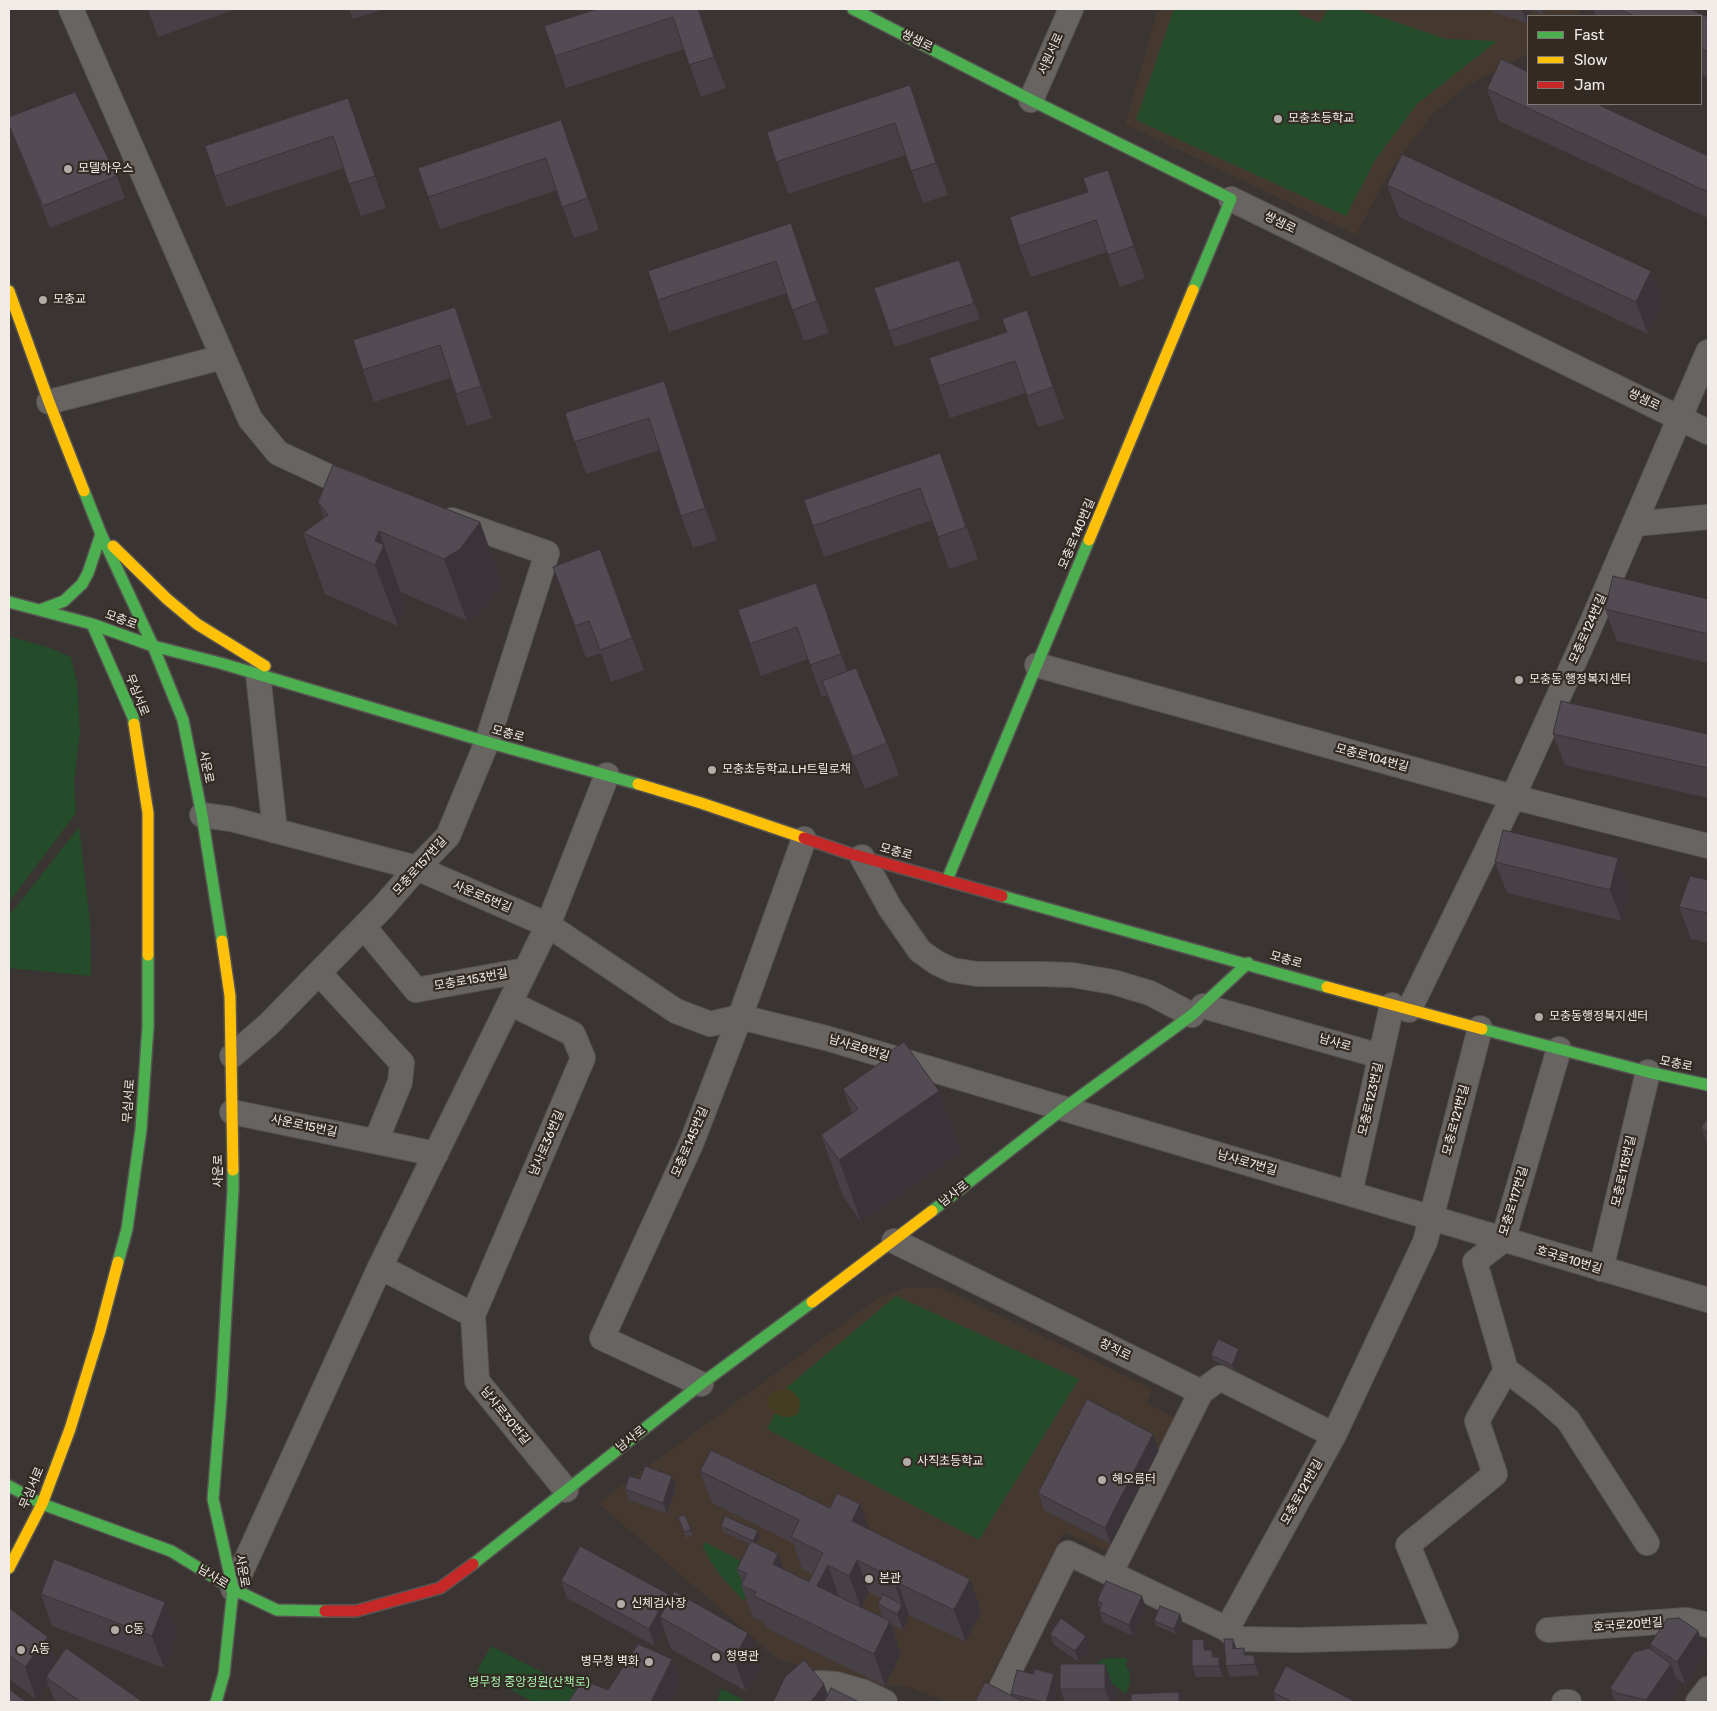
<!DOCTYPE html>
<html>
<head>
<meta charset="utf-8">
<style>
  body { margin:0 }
  #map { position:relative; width:1717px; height:1711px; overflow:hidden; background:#3a3532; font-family:Rubik,sans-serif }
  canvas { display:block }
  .frame { position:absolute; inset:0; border:10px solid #f2ece8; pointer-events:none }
  .legend { position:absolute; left:1527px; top:15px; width:175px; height:90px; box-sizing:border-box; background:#332a24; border:1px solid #7f7872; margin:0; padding:6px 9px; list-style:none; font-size:15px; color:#f2ece8 }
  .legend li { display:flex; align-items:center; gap:10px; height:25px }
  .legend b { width:25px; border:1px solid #7f7872 }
</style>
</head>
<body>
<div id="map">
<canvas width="1717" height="1711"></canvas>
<div class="frame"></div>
<ul class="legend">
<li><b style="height:6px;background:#4caf50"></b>Fast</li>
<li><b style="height:6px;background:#ffc107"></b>Slow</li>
<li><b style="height:6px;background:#c62828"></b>Jam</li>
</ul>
</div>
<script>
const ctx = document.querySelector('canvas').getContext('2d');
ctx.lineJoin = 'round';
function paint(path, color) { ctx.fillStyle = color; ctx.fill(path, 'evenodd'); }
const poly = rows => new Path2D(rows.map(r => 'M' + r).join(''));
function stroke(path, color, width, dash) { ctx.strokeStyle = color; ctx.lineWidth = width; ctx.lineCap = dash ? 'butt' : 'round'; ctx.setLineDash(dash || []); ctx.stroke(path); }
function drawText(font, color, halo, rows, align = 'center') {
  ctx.font = font + ' Rubik,"Noto Sans KR",sans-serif'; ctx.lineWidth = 4.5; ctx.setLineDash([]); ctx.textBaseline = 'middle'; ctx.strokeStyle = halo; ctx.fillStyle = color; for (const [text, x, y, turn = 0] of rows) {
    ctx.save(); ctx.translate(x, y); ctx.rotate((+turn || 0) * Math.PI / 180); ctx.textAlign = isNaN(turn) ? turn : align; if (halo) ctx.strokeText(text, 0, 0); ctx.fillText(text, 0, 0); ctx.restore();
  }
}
paint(poly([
  [1158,9,1582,9,1576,16,1528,16,1528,53,1506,66,1466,86,1433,114,1390,171,1356,235,1125,124],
  [940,1287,1153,1389,1146,1403,1180,1420,1112,1554,1064,1532,978,1702,947,1702,909,1687,865,1684,779,1660,598,1503,878,1298,903,1288]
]), '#45382f');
paint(poly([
  [1174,9,1299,9,1300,15,1320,23,1328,9,1357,9,1446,39,1497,41,1417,104,1375,160,1346,216,1136,120],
  [9,636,50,648,71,657,77,683,80,731,74,782,76,813,9,902],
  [79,827,90,922,91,976,9,968,9,913,13,911],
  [896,1296,1079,1379,979,1540,767,1429,775,1413,783,1417,795,1416,794,1393,786,1388],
  [705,1542,759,1571,744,1601,720,1575,709,1559,703,1546],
  [491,1646,561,1682,577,1677,576,1693,571,1702,533,1702,477,1671],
  [1111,1658,1127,1658,1126,1667,1129,1670,1130,1682,1126,1694,1096,1671,1098,1662,1101,1660],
  [721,1689,722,1689,747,1702,717,1702]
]), '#244b2a');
paint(poly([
  [786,1388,794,1393,800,1400,799,1412,795,1416,783,1417,771,1410,767,1404,768,1397,772,1392]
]), '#443d21');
const street = poly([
  [71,9,250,419,278,453,336,480,359,488],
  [1031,100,1071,9],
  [1231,199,1708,432],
  [49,402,223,357],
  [1634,524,1708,517],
  [1037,665,1513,797,1708,846],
  [258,674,275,831],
  [202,815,231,819,417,868,548,925,676,1011,710,1024,740,1017,826,1038,1708,1300],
  [862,857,890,908,920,951,937,963,952,970,977,974,1041,974,1072,975,1113,982,1150,993,1192,1015],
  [364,927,416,990,526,970],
  [319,973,402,1063,400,1082,376,1141],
  [1203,1006,1380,1056],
  [1409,1010,1513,797,1589,629,1708,352],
  [232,1056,269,1024,382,908,417,868,448,836,487,742,547,553,452,520],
  [232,1112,436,1154],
  [1350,1193,1392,1005],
  [894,1241,1201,1392,1220,1378,1334,1435],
  [380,1267,473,1315,477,1381,566,1490],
  [1601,1269,1648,1072],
  [473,1315,583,1058,573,1034,510,1003],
  [1506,1370,1475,1262,1503,1240,1559,1049],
  [701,1384,602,1338,691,1144,740,1017,804,839],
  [1111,1572,1201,1392],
  [233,1589,380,1267,548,925,607,775],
  [1227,1629,1334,1435,1425,1242,1480,1028],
  [1548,1630,1686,1620,1708,1625],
  [794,1702,805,1686,818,1683,836,1684,864,1692,885,1702],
  [994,1702,1068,1553,1227,1629,1238,1639,1298,1640,1446,1636,1408,1545,1495,1474,1477,1421,1506,1370,1542,1397,1568,1420,1647,1543],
  [1564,1702,1569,1702],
  [1698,1702,1708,1689]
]);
const fast = poly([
  [853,9,1031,100,1231,199,1193,290],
  [84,491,101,534,153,646,183,720,202,815,222,941],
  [9,602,92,624,153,646,220,663,487,742,638,784],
  [40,610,64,601,82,584,88,573,101,534],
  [92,624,133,717,134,724],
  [947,880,1089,540],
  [1002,896,1327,987],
  [1482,1029,1648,1072,1708,1085],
  [932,1211,1063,1109,1192,1015,1248,963],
  [118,1262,127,1229,141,1129,148,1026,148,955],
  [9,1486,42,1504,171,1551,233,1589,277,1610,325,1611],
  [473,1564,701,1384,812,1302],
  [216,1702,224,1674,233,1589,213,1499,221,1400,233,1190,233,1170]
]);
const slow = poly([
  [9,291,49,402,84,491],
  [1089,540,1193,290],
  [113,546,167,599,197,624,265,666],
  [134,724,148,813,148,955],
  [638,784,701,803,804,838],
  [222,941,230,996,233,1170],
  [1327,987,1482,1029],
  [812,1302,932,1211],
  [9,1568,42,1504,70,1429,100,1331,118,1262]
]);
const jam = poly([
  [804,838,848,853,1002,896],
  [325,1611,356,1611,440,1588,473,1564]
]);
stroke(street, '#575350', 26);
stroke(fast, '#575350', 14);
stroke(slow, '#575350', 14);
stroke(jam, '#575350', 14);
stroke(street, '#686462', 24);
stroke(fast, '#4caf50', 11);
stroke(slow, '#ffc107', 11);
stroke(jam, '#c62828', 11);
paint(poly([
  [148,9,236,9,158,37],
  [349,9,385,9,353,19],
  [597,9,699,9,726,88,701,97,684,49,566,88,555,56],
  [1492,9,1545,9,1544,14,1531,10,1527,23,1493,12],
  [1593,9,1690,9,1708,17,1708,78,1701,74,1701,16,1596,16],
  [1487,89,1708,156,1708,218,1499,121],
  [348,98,386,208,361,216,344,168,226,207,215,176],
  [922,117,948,195,923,203,906,155,788,194,767,132],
  [9,125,117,176,125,198,50,228],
  [573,152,599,230,574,238,557,190,440,229,418,168],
  [1108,170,1145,278,1120,287,1107,252,1031,277,1019,246,1088,192],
  [1387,185,1651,271,1662,303,1648,334,1399,217],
  [791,223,829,333,804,341,787,293,669,332,658,300],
  [965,276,980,319,895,347,889,331],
  [455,307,467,339,492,418,467,426,450,378,374,402,363,370],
  [1027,310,1064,419,1038,427,1026,393,950,418,929,358,1007,332],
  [565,413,676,413,717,540,693,548,681,516,660,450,586,474],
  [940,453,978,559,949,569,932,520,824,557,804,500],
  [318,502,480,522,502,584,483,611,467,621,401,592,406,607,398,626,325,594,303,533,324,518],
  [600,549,644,670,611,682,601,653,586,658,553,567],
  [816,583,847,671,887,743,899,775,865,789,834,713,827,695,822,697,808,659,761,676,738,610],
  [1708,599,1708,663,1617,641,1605,609],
  [1553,734,1708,734,1708,798,1565,765],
  [1495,862,1629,890,1622,921,1507,893],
  [1708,880,1708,943,1691,939,1679,907],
  [888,1053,939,1091,961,1152,861,1222,843,1196,821,1135,852,1113,843,1089,889,1057],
  [1708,1118,1708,1147,1701,1127],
  [1211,1355,1241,1355,1234,1370,1213,1360],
  [1159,1450,1111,1544,1044,1510,1038,1493],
  [700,1471,870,1530,981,1611,966,1642,909,1615,907,1619,908,1621,903,1630,891,1624,901,1653,885,1686,766,1628,764,1622,753,1617,741,1585,742,1583,737,1569,749,1544,723,1532,721,1526,760,1537,757,1544,783,1569,809,1582,812,1574,802,1569,793,1543,712,1503],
  [869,1592,881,1598,878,1604,883,1618,861,1607],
  [672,1476,676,1486,667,1514,629,1500,625,1489,640,1479],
  [678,1517,691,1530,693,1536,686,1538],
  [561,1581,670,1598,760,1665,746,1691,671,1649,664,1629,655,1646,567,1598],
  [41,1594,165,1602,177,1634,164,1668,52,1626],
  [1097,1601,1146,1607,1133,1636,1103,1622,1099,1611,1100,1609],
  [9,1608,57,1661,143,1702,55,1702,48,1684,36,1699,9,1679],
  [1180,1614,1182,1620,1176,1634,1156,1626,1154,1621],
  [1698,1631,1706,1653,1685,1684,1676,1678,1679,1686,1667,1702,1615,1702,1610,1688,1652,1651,1650,1644],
  [1050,1634,1090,1647,1079,1662,1054,1645],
  [1233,1639,1236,1649,1244,1648,1246,1655,1258,1666,1259,1675,1230,1677,1226,1666],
  [1207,1650,1212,1650,1214,1657,1223,1668,1223,1677,1196,1677,1192,1666],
  [1105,1664,1116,1696,1116,1702,1065,1702,1060,1689],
  [1033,1674,1054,1674,1058,1685,1053,1702,975,1702,1012,1696,1011,1694],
  [1273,1692,1356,1702,1276,1702]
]), '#474047');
paint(poly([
  [698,9,699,9,726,88,714,57],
  [1522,9,1530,9,1531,10,1527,23],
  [1542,9,1545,9,1544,14],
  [910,85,922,117,948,195,936,163],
  [348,98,360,130,386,208,375,176],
  [561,120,573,152,599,230,588,198],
  [1108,170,1120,202,1145,278,1134,246],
  [791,223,803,255,829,333,817,301],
  [1651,271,1662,303,1648,334,1636,302],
  [455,307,467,339,492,418,481,386],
  [664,381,676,413,717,540,705,508],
  [480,522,502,584,483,611,467,621,444,559],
  [379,531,406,607,398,626,375,565,375,541],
  [1618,858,1629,890,1622,921,1610,890],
  [939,1091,961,1152,861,1222,839,1160],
  [1239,1349,1241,1355,1234,1370,1232,1365],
  [1153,1434,1159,1450,1111,1544,1105,1528],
  [672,1476,676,1486,667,1514,663,1503],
  [860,1504,872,1536,852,1521],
  [758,1531,760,1537,755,1547,753,1541],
  [778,1554,790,1586,773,1564],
  [857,1560,869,1592,861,1608,849,1576],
  [828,1565,839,1597,817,1586],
  [970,1579,981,1611,966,1642,954,1610],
  [898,1583,909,1615,907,1619,908,1621,903,1630,897,1614,902,1605,896,1588],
  [668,1594,674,1610,660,1617,664,1629,655,1646,649,1629],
  [1142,1596,1146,1607,1133,1636,1129,1625],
  [165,1602,177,1634,164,1668,152,1636],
  [1180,1614,1182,1620,1176,1634,1174,1629],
  [890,1621,901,1653,885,1686,874,1654],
  [1698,1631,1706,1653,1685,1684,1677,1662],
  [748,1633,760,1665,746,1691,734,1659],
  [1086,1636,1090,1647,1079,1662,1075,1651],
  [48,1637,59,1669,46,1677,48,1684,36,1699,25,1667],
  [1233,1639,1237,1650,1233,1649],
  [1204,1640,1208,1651,1204,1650],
  [1254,1655,1258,1666,1259,1675,1255,1664],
  [1219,1657,1223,1668,1223,1677,1219,1666],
  [672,1659,680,1681,669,1702,651,1702],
  [1105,1664,1116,1696,1116,1702,1110,1702,1105,1689],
  [1671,1664,1679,1686,1667,1702,1647,1702,1646,1700],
  [1054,1674,1058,1685,1053,1702,1046,1702],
  [824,1684,831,1702,811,1702],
  [1179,1692,1182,1702,1179,1702]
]), '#3a343a');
const building = poly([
  [597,9,698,9,714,57,689,65,673,17,555,56,544,26,597,9],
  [1618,9,1690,9,1708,17,1708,52,1701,48,1701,16,1634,16,1618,9],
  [1501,59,1528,72,1528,104,1597,104,1708,156,1708,192,1487,89,1501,59],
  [910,85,936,163,911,171,895,123,776,162,767,132,910,85],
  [75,92,117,176,43,206,9,125,9,117,75,92],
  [348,98,375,176,349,184,333,136,215,176,205,146,348,98],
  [561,120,588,198,562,207,546,158,428,197,418,168,561,120],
  [1402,154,1651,271,1636,302,1387,185,1402,154],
  [1108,170,1134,246,1108,255,1096,220,1019,246,1010,217,1088,192,1083,178,1108,170],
  [791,223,817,301,792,310,776,261,658,300,648,271,791,223],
  [959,260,974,303,889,331,874,288,959,260],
  [455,307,481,386,456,394,440,345,363,370,353,340,455,307],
  [1027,310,1053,387,1027,396,1015,361,939,386,929,358,1007,332,1002,319,1027,310],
  [664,381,705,508,681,516,649,418,574,442,565,413,664,381],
  [940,453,966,527,938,537,920,488,813,526,804,500,940,453],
  [333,465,480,522,460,549,444,559,379,531,375,541,384,545,375,565,303,533,328,515,318,502,333,465],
  [600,549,632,638,600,650,589,621,575,626,553,567,600,549],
  [1613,576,1708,599,1708,634,1605,609,1613,576],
  [816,583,841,654,810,665,797,627,750,644,738,610,816,583],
  [856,668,887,743,853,757,822,681,856,668],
  [1561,701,1708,734,1708,768,1553,734,1561,701],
  [1503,830,1618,858,1610,890,1495,862,1503,830],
  [1690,876,1708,880,1708,913,1679,907,1690,876],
  [904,1042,939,1091,839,1160,821,1135,858,1109,843,1089,890,1056,888,1053,904,1042],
  [1708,1118,1708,1133,1701,1127,1708,1118],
  [1218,1339,1239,1349,1232,1365,1211,1355,1218,1339],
  [1087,1399,1153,1434,1105,1528,1038,1493,1087,1399],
  [711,1450,830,1508,837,1493,860,1504,852,1521,970,1579,954,1610,898,1583,896,1588,884,1582,887,1575,857,1560,849,1576,828,1565,817,1586,890,1621,874,1654,754,1596,756,1592,741,1585,747,1574,737,1569,751,1541,778,1554,773,1564,809,1582,823,1553,791,1537,799,1520,700,1471,711,1450],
  [645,1466,672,1476,663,1503,625,1489,629,1476,640,1479,645,1466],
  [685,1515,691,1530,684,1532,678,1517,685,1515],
  [725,1516,758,1531,753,1541,721,1526,725,1516],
  [580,1546,668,1594,649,1629,561,1581,580,1546],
  [54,1559,165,1602,152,1636,41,1594,54,1559],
  [1106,1581,1142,1596,1129,1625,1099,1611,1102,1603,1097,1601,1106,1581],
  [674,1591,748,1633,734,1659,660,1617,674,1591],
  [883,1594,902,1605,897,1614,878,1604,883,1594],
  [1160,1606,1180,1614,1174,1629,1154,1621,1160,1606],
  [9,1608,48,1637,25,1667,9,1655,9,1608],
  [1061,1618,1086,1636,1075,1651,1050,1634,1061,1618],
  [1679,1618,1698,1631,1677,1662,1650,1644,1667,1619,1679,1618],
  [1192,1639,1204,1640,1204,1650,1212,1650,1212,1657,1219,1657,1219,1666,1192,1666,1192,1639],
  [1224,1639,1233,1639,1233,1649,1244,1648,1244,1655,1254,1655,1255,1664,1226,1666,1224,1639],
  [638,1644,672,1659,651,1702,568,1702,583,1680,608,1690,638,1644],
  [66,1648,143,1702,81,1702,46,1677,66,1648],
  [1649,1648,1671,1664,1646,1700,1617,1693,1610,1688,1634,1652,1649,1648],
  [804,1660,824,1684,811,1702,773,1702,785,1677,804,1660],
  [1060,1664,1105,1664,1105,1689,1060,1689,1060,1664],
  [1286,1666,1356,1702,1292,1702,1273,1692,1286,1666],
  [1035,1669,1054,1674,1046,1702,1043,1702,1011,1694,1017,1670,1033,1674,1035,1669],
  [985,1682,1024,1702,975,1702,985,1682],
  [831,1688,859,1702,824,1702,831,1688],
  [9,1689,26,1702,9,1702,9,1689],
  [1179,1692,1179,1702,1131,1702,1131,1694,1179,1692]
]);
paint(building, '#534b53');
stroke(building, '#3a343a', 1);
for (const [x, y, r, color] of [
  [1278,119,5,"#b2aca8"],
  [68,169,5,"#b2aca8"],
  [43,300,5,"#b2aca8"],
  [1519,680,5,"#b2aca8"],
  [712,770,5,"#b2aca8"],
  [1539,1017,5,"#b2aca8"],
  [907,1462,5,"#b2aca8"],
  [1102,1480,5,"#b2aca8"],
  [869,1579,5,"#b2aca8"],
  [621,1604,5,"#b2aca8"],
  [115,1630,5,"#b2aca8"],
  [21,1650,5,"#b2aca8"],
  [716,1657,5,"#b2aca8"],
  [649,1662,5,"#b2aca8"]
]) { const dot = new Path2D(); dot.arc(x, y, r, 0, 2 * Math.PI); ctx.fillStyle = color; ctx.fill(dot); stroke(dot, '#332a24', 2); }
drawText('12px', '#f2ece8', '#332a24', [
  ["쌍샘로",917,41,27],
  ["서원서로",1051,54,-66],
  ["쌍샘로",1280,223,26],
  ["쌍샘로",1644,400,26],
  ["모충로140번길",1077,534,-67],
  ["모충로",121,620,20],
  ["모충로124번길",1588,629,-66],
  ["무심서로",137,695,69],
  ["모충로",508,734,15],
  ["모충로104번길",1372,758,15],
  ["사운로",206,767,79],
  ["모충로",896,852,15],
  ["모충로157번길",420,866,-48],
  ["사운로5번길",482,897,23],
  ["모충로",1286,960,16],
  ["모충로153번길",471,980,-10],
  ["남사로",1335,1043,16],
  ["남사로8번길",859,1048,17],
  ["모충로",1676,1064,12],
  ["모충로123번길",1371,1099,-77],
  ["무심서로",129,1101,-86],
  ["모충로121번길",1456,1120,-75],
  ["사운로15번길",304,1126,12],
  ["모충로145번길",690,1142,-67],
  ["남사로36번길",547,1143,-67],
  ["남사로7번길",1247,1163,16],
  ["사운로",219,1171,-90],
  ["모충로115번길",1624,1171,-77],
  ["남사로",954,1194,-38],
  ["모충로117번길",1514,1201,-73],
  ["호국로10번길",1569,1260,17],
  ["창직로",1115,1350,26],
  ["남사로30번길",505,1416,51],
  ["남사로",631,1439,-38],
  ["무심서로",32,1488,-67],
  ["모충로121번길",1302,1492,-61],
  ["사운로",242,1571,80],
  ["남사로",213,1577,32],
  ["호국로20번길",1628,1625,-4]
]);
drawText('12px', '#f2ece8', '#332a24', [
  ["모충초등학교",1288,119],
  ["모델하우스",78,169],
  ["모충교",53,300],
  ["모충동 행정복지센터",1529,680],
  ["모충초등학교.LH트릴로채",722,770],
  ["모충동행정복지센터",1549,1017],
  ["사직초등학교",917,1462],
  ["해오름터",1112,1480],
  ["본관",879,1579],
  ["신체검사장",631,1604],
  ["C동",125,1630],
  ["A동",31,1650],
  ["청명관",726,1657],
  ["병무청 벽화",639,1662,"right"]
], 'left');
drawText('12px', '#a7f4af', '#332a24', [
  ["병무청 중앙정원(산책로)",529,1683]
]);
</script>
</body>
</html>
